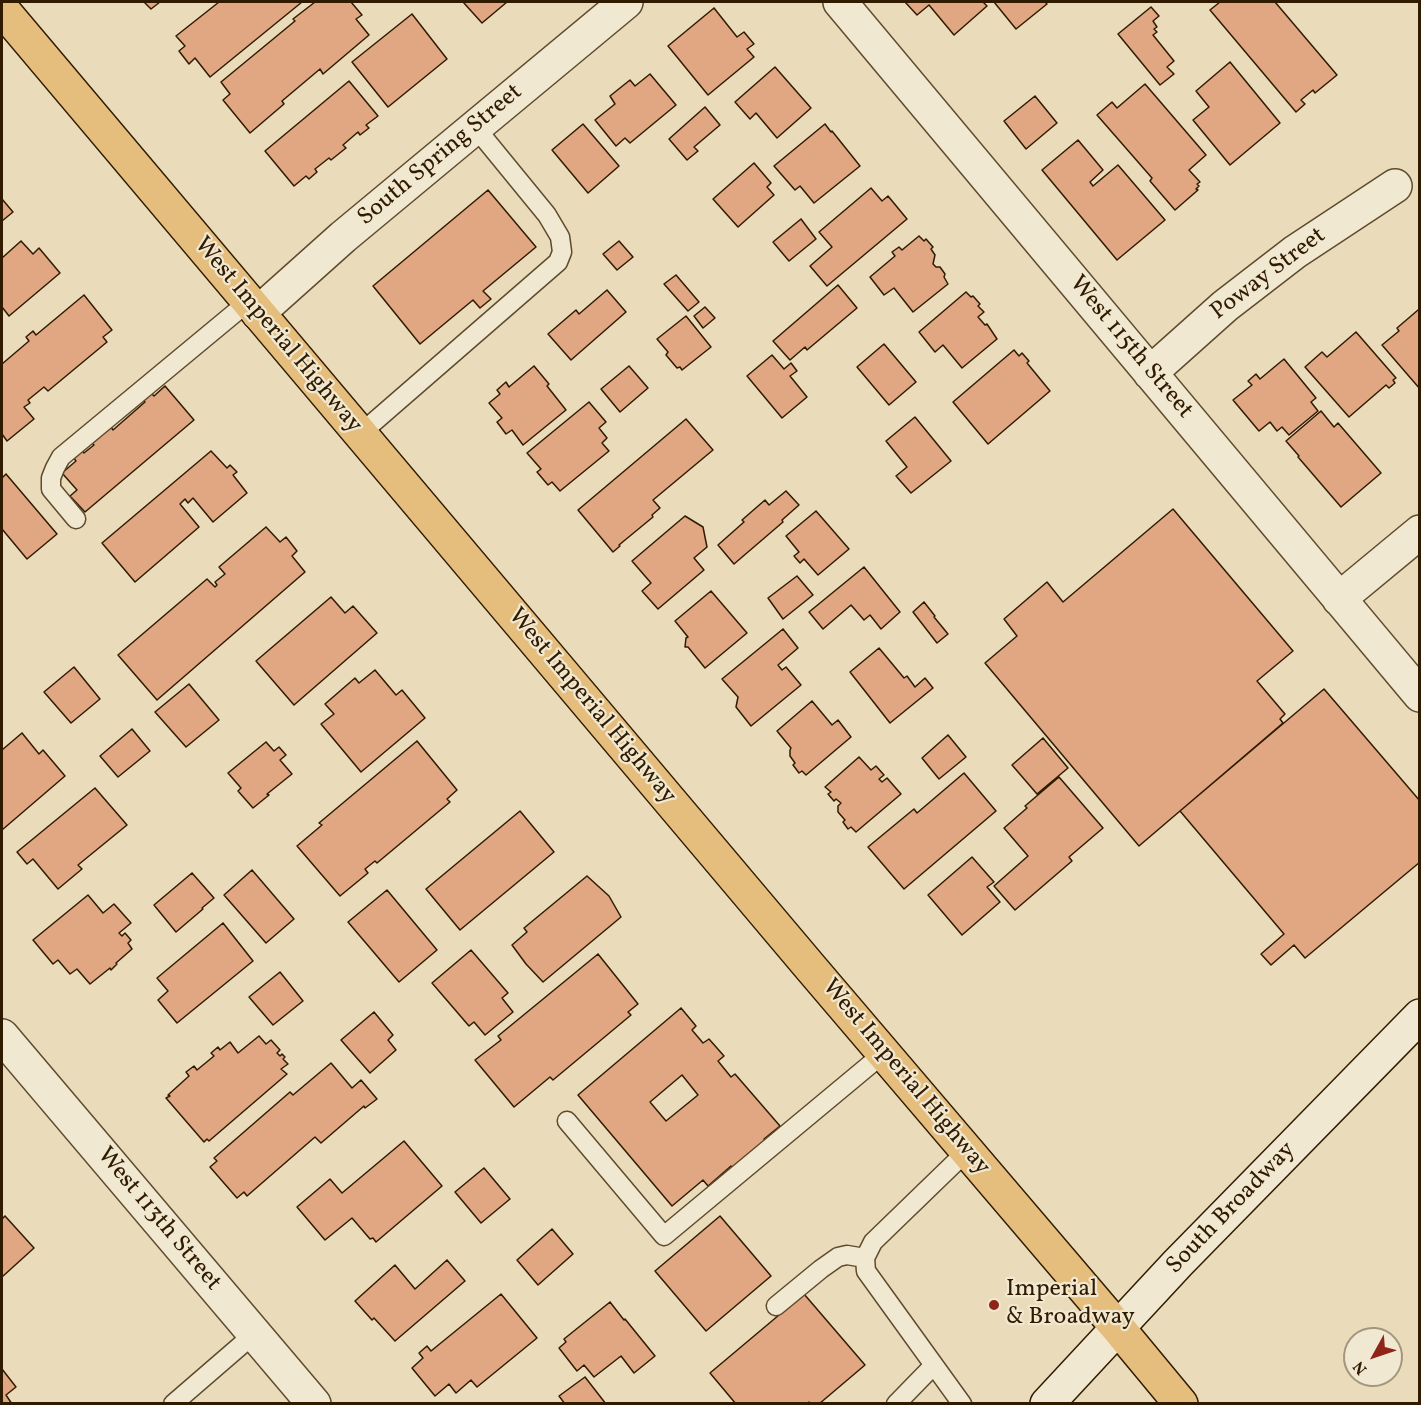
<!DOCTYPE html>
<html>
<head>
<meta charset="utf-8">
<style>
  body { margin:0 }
  #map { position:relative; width:1421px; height:1405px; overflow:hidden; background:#eadcba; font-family:Vollkorn,serif }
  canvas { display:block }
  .frame { position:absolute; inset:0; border:3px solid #301b00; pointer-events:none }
  .north { position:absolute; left:1343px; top:1327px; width:60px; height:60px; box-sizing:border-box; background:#f1e8d2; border:2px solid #a4967e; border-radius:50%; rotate:230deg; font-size:16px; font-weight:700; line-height:24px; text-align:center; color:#301b00 }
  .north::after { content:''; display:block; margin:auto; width:21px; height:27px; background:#8f2418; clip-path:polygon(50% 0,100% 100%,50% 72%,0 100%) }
</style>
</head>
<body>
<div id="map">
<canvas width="1421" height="1405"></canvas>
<div class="frame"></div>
<div class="north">N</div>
</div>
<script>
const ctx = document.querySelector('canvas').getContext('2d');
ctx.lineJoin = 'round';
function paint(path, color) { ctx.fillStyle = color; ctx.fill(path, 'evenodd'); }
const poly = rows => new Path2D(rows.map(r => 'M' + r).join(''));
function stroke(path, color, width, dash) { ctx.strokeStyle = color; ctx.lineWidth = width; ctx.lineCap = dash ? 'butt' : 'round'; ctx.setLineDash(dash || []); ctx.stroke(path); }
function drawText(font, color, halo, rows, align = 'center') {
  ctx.font = font + ' Vollkorn,serif'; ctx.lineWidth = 4.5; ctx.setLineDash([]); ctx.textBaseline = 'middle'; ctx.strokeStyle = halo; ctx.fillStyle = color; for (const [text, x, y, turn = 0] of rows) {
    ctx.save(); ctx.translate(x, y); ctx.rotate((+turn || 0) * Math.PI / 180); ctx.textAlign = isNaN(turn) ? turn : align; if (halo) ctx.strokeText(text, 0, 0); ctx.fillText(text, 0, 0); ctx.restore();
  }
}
const building = poly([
  [144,2,160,2,151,9,144,2],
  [219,2,302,2,210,77,195,58,189,64,179,51,185,46,176,36,219,2],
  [315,2,351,2,362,15,356,19,369,35,323,74,320,69,282,101,284,104,250,133,223,100,230,94,221,82,295,21,293,19,315,2],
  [463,2,507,2,482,23,463,2],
  [905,2,983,2,987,6,954,35,929,5,917,15,905,2],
  [994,2,1045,2,1047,4,1016,29,994,2],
  [1220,2,1275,2,1337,75,1315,93,1313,90,1301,100,1305,104,1296,112,1210,10,1220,2],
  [1151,7,1159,16,1153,21,1157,27,1154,29,1157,32,1153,35,1174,61,1167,67,1174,74,1160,85,1118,34,1151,7],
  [714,8,737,37,744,32,754,44,747,49,754,57,708,95,668,46,714,8],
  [412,14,447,59,388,107,352,62,412,14],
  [1230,62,1280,123,1230,165,1193,120,1209,107,1196,91,1230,62],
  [775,67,811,108,777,138,756,113,750,119,735,102,775,67],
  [650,74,676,105,630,143,625,138,616,146,595,120,615,104,610,96,630,80,635,86,650,74],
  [349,81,378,116,366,125,369,128,360,135,358,132,343,145,346,148,331,160,329,158,315,169,317,172,309,179,306,176,294,186,265,151,349,81],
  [1145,84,1206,155,1189,170,1200,182,1197,184,1199,186,1196,189,1198,190,1175,210,1150,181,1152,178,1097,115,1112,102,1117,108,1145,84],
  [1035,96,1057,123,1026,149,1004,121,1035,96],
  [705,107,720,125,694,147,698,151,687,160,669,139,705,107],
  [583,124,619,166,588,193,552,150,583,124],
  [825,124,831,132,832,131,860,166,814,203,800,186,795,190,774,166,825,124],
  [1078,140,1103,170,1090,182,1093,186,1118,165,1165,220,1117,260,1042,170,1078,140],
  [754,163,771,183,767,187,774,195,738,227,713,199,754,163],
  [871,188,882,201,888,196,907,219,827,286,810,266,832,247,819,232,871,188],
  [488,190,536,247,483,291,491,299,480,308,473,300,420,344,373,286,488,190],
  [2,199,13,212,2,221,2,199],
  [801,219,816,239,789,261,773,242,801,219],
  [919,236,924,241,926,239,933,247,931,249,935,255,933,264,936,267,940,267,945,274,944,277,948,284,913,312,894,288,884,295,870,277,895,256,892,252,899,247,902,250,919,236],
  [21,241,33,254,39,248,60,273,9,316,2,307,2,258,21,241],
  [619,241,633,257,617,270,603,254,619,241],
  [676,275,699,302,688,311,664,284,676,275],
  [838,285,857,308,807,350,805,347,790,360,773,341,838,285],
  [607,290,626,312,571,360,548,334,576,310,579,314,607,290],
  [966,292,971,297,973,296,980,304,978,306,984,312,978,317,985,325,987,324,997,339,962,368,943,345,935,352,919,332,966,292],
  [84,295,112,330,103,337,107,342,48,391,44,387,28,400,30,403,24,407,34,419,7,441,2,434,2,364,29,341,26,337,33,331,36,335,84,295],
  [705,307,715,318,703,328,694,316,705,307],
  [1418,310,1420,311,1420,389,1382,345,1399,331,1397,328,1418,310],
  [686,316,711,347,682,370,680,367,677,368,666,355,668,352,657,339,686,316],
  [1356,332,1396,378,1393,380,1395,383,1389,388,1386,385,1349,417,1305,367,1322,352,1327,357,1356,332],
  [884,344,916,382,889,405,857,367,884,344],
  [1014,350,1019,356,1022,353,1029,361,1027,363,1050,391,988,444,953,402,1014,350],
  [772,355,784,369,791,363,797,371,790,376,807,397,782,418,747,376,772,355],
  [1284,359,1316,398,1311,402,1318,411,1289,435,1282,427,1277,431,1270,422,1259,431,1233,400,1252,385,1248,381,1256,374,1260,379,1284,359],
  [534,366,549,384,547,386,566,410,523,445,512,430,506,434,497,422,502,418,489,403,500,394,497,390,506,382,509,387,534,366],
  [629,366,648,388,620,412,601,389,629,366],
  [165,386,194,420,85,512,70,496,77,490,62,473,76,461,73,457,82,450,84,453,94,445,92,443,111,427,113,430,145,402,143,400,151,393,154,396,165,386],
  [589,402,606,422,599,428,607,438,602,443,609,451,560,491,552,482,548,485,537,472,541,469,527,453,589,402],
  [1321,411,1334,427,1338,423,1381,473,1341,507,1298,457,1299,456,1286,441,1321,411],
  [915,417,951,461,911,493,896,476,907,467,886,441,915,417],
  [686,419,713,450,653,500,660,508,652,515,653,517,619,545,620,546,613,552,578,510,686,419],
  [211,451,227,468,230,465,237,472,233,475,247,493,213,522,193,498,188,503,185,499,180,504,199,527,135,582,102,543,211,451],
  [6,474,57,534,27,559,2,529,2,478,6,474],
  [786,491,799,505,782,520,783,522,734,564,718,545,744,522,742,520,765,500,769,505,786,491],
  [1173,509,1293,651,1257,681,1285,714,1280,719,1283,723,1139,846,985,663,1017,636,1004,619,1047,582,1063,602,1173,509],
  [816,511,849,549,818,575,804,559,800,563,794,556,799,552,786,536,816,511],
  [685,516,703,527,707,547,694,558,704,570,658,609,642,591,651,583,632,561,685,516],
  [266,527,280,542,286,537,297,551,292,556,305,572,157,700,118,655,207,579,215,587,217,585,215,582,225,574,219,567,266,527],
  [864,567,900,612,881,629,870,615,864,620,851,605,823,629,809,612,864,567],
  [797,576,813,595,783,619,768,598,797,576],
  [711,591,747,633,705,668,688,647,685,647,686,638,688,637,675,621,711,591],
  [331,597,345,613,353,606,377,633,294,705,256,661,331,597],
  [924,602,935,616,934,617,948,634,937,643,913,612,924,602],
  [783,629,798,648,778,665,782,670,786,667,801,685,751,726,736,707,738,697,722,679,783,629],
  [879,648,904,678,907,676,915,687,925,678,933,688,890,723,850,672,879,648],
  [74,667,100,699,71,723,44,692,74,667],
  [375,670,396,695,402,690,425,718,361,772,321,724,334,714,325,704,355,678,359,683,375,670],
  [189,684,219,720,186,747,155,712,189,684],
  [1324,689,1420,801,1420,862,1305,958,1294,945,1271,965,1261,954,1284,934,1180,811,1324,689],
  [812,701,832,725,838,720,851,737,806,775,802,771,799,773,793,765,795,763,790,756,790,750,791,748,777,731,812,701],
  [132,729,150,751,118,777,100,756,132,729],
  [22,733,39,754,43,750,65,776,2,830,2,750,22,733],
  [948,735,966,757,939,779,922,758,948,735],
  [1043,738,1068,768,1037,794,1012,765,1043,738],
  [417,741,457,790,447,799,450,802,377,863,375,861,365,869,368,873,340,896,297,846,322,825,319,823,417,741],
  [266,742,274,751,279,747,286,755,280,760,292,774,267,794,269,795,253,808,238,791,241,788,228,773,266,742],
  [859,757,871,770,876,766,884,775,879,779,882,782,887,778,901,794,856,832,851,827,848,829,843,822,845,820,838,812,838,806,841,803,836,799,834,801,828,794,831,792,825,787,859,757],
  [964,773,996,811,904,889,868,847,914,809,917,813,964,773],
  [1059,777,1103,828,1069,857,1072,861,1015,910,994,886,1028,856,1004,828,1027,808,1025,806,1059,777],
  [95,788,127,825,78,865,82,869,58,889,33,859,27,864,17,852,95,788],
  [520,811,554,852,460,930,426,889,520,811],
  [972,857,994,882,987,887,1000,902,962,935,928,895,972,857],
  [252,870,294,919,266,943,224,895,252,870],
  [192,873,214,898,202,908,203,909,176,932,154,905,192,873],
  [587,876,609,896,621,917,543,982,526,964,512,945,527,932,524,928,587,876],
  [387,890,437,950,399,982,348,922,387,890],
  [88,895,103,913,114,904,131,923,119,933,122,936,125,933,131,940,128,943,132,949,116,963,117,964,111,970,110,968,90,984,77,969,70,974,58,960,53,964,33,940,88,895],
  [223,923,253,961,177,1023,158,1000,168,991,157,978,223,923],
  [471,950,508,993,502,998,513,1012,485,1035,474,1022,469,1026,432,983,471,950],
  [598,954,638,1004,628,1012,631,1015,553,1080,550,1077,514,1107,475,1060,501,1040,498,1036,598,954],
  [280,972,303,1001,273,1025,249,997,280,972],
  [681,1008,696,1026,692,1030,703,1043,709,1039,724,1056,718,1061,731,1077,735,1074,780,1126,764,1139,766,1142,734,1169,731,1166,708,1186,703,1180,672,1206,578,1095,681,1008],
  [682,1075,698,1095,666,1121,650,1102,682,1075],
  [374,1012,393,1035,388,1040,396,1050,370,1073,341,1040,374,1012],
  [259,1036,266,1044,271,1040,280,1050,277,1053,280,1056,282,1054,285,1057,283,1059,288,1064,281,1069,287,1074,209,1141,207,1139,204,1142,166,1098,170,1096,168,1095,189,1076,186,1072,194,1066,197,1070,214,1056,211,1053,218,1047,220,1050,230,1042,238,1053,259,1036],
  [331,1063,352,1088,361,1080,377,1099,365,1108,364,1106,321,1143,315,1137,247,1196,244,1192,237,1198,210,1167,217,1161,214,1158,290,1092,293,1095,331,1063],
  [404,1141,442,1186,376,1242,373,1238,370,1239,352,1218,325,1240,297,1207,330,1179,342,1193,404,1141],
  [484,1168,510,1199,481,1223,455,1192,484,1168],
  [5,1216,34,1248,2,1277,2,1219,5,1216],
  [720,1216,771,1276,706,1331,655,1271,720,1216],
  [552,1229,573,1254,538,1285,517,1260,552,1229],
  [447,1260,465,1281,395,1341,374,1318,372,1320,355,1301,395,1265,415,1289,447,1260],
  [501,1294,537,1338,477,1387,471,1380,456,1393,449,1384,435,1396,412,1368,423,1358,419,1353,427,1346,431,1351,501,1294],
  [804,1294,865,1365,819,1404,810,1404,809,1402,808,1404,736,1404,710,1373,804,1294],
  [610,1302,624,1320,625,1319,655,1356,634,1373,621,1356,594,1377,584,1365,577,1371,559,1348,566,1342,564,1339,610,1302],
  [2,1369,16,1387,6,1395,12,1404,2,1404,2,1369],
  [585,1377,606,1404,565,1404,559,1396,585,1377]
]);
paint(building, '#e1a783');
stroke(building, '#301b00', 1.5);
const lane = poly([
  [360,434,558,262,562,252,560,237,547,215,475,127],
  [76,519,51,489,51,478,55,468,61,457,248,302],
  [567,1121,664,1236,884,1053],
  [776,1306,821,1269,838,1257,847,1255,865,1258],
  [173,1404,254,1334],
  [896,1404,934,1365],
  [962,1404,866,1271,865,1258,873,1242,967,1151]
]);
const street = poly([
  [840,2,1420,695],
  [258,313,343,237,626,2],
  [1150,373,1225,306,1295,252,1395,186],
  [1339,599,1420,532],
  [2,1036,314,1404]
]);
const secondary = poly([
  [1047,1404,1178,1263,1420,1016]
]);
const primary = poly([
  [2,9,811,968,1118,1328,1181,1404]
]);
stroke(lane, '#5e4b2e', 21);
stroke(street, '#5e4b2e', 36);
stroke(secondary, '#301b00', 36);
stroke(primary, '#301b00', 36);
stroke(lane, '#f1e8d2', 18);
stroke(street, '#f1e8d2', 33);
stroke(secondary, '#f1e8d2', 33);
stroke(primary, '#e5be7d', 33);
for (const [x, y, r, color] of [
  [994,1305,6,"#8f2418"]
]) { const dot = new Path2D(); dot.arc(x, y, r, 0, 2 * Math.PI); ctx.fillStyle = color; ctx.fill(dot); stroke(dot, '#f1e8d2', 2); }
drawText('24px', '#301b00', '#f1e8d2', [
  ["South Spring Street",441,156,-40],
  ["Poway Street",1269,275,-37],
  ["West Imperial Highway",277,336,50],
  ["West 115th Street",1130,348,50],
  ["West Imperial Highway",591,707,50],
  ["West Imperial Highway",905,1078,50],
  ["South Broadway",1232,1209,-46],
  ["West 113th Street",158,1220,50]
]);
drawText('24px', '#301b00', '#f1e8d2', [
  ["Imperial",1006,1291],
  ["& Broadway",1006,1319]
], 'left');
</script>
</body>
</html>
